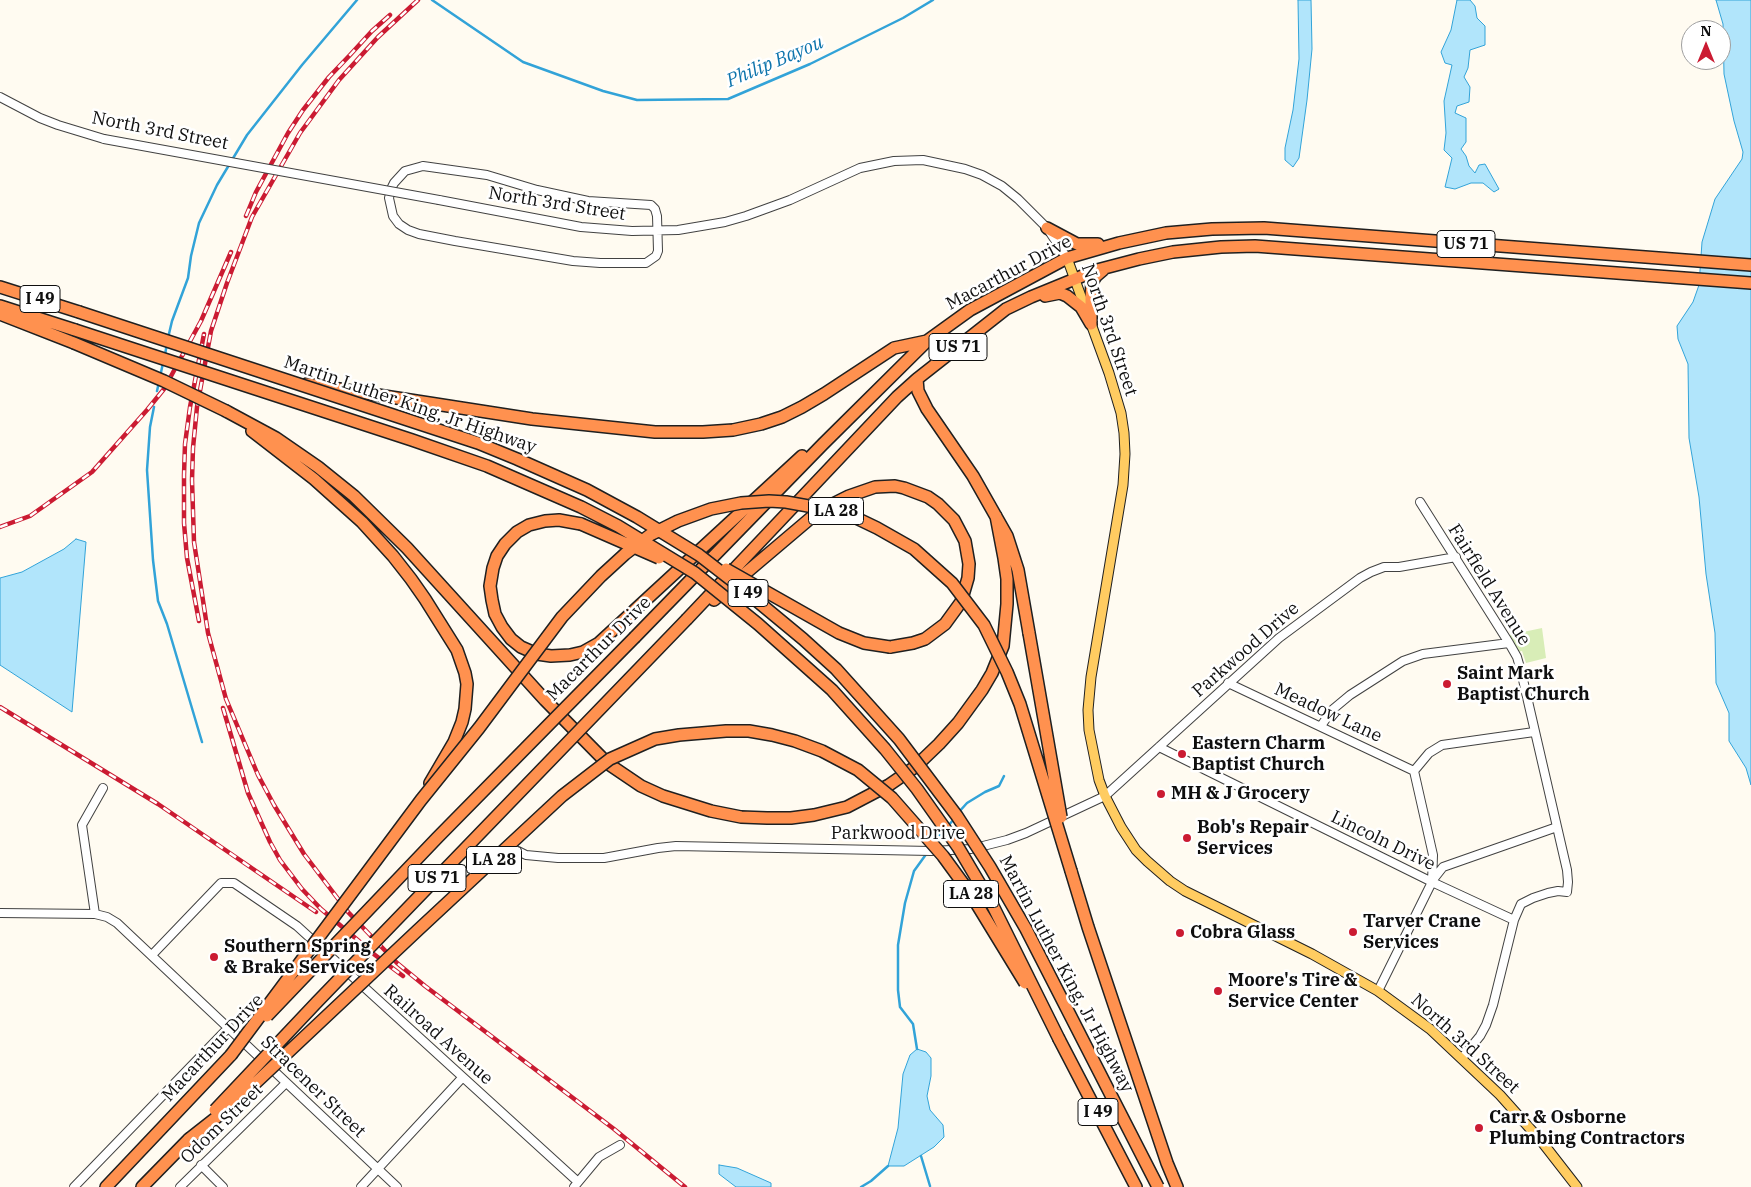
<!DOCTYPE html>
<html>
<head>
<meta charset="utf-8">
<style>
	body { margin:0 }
	#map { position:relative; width:1751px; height:1187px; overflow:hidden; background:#fffbf1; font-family:"IBM Plex Serif",serif }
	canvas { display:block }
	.north { position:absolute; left:1681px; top:20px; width:50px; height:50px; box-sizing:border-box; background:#fff; border:1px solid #9f9f9f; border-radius:50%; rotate:0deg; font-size:14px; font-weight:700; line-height:20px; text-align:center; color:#0f0f0f }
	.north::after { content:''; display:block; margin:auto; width:18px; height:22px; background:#cb1b32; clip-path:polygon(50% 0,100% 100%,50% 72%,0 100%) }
</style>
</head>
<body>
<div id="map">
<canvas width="1751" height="1187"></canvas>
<div class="north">N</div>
</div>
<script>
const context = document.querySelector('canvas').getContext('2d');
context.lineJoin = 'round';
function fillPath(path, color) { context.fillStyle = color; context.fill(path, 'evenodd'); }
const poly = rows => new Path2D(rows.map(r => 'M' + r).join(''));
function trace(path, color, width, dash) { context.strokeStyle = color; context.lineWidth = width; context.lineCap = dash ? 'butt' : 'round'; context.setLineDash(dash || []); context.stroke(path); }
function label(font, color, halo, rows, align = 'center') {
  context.font = font + ' "IBM Plex Serif",serif'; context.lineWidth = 5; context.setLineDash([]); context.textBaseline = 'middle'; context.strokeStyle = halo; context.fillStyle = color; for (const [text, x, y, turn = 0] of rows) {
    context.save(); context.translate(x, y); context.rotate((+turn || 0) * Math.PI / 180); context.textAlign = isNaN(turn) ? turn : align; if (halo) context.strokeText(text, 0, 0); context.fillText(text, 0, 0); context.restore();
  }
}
const green = poly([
	[1542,628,1546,658,1526,663,1522,651,1517,652,1509,635]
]);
const water = poly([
	[1298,0,1311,0,1312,49,1307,100,1299,158,1293,167,1285,160,1285,148,1293,110,1299,59,1298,0],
	[1457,0,1470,0,1475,6,1477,18,1485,26,1485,45,1470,50,1468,68,1464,77,1470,87,1469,102,1457,106,1455,113,1466,118,1466,142,1461,149,1466,156,1469,166,1475,173,1479,165,1485,164,1499,189,1494,192,1483,183,1471,183,1455,189,1445,187,1452,158,1444,150,1446,133,1444,101,1452,65,1445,63,1441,52,1451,30,1457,0],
	[1716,0,1751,0,1751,785,1746,768,1729,741,1729,713,1716,683,1715,633,1706,574,1699,497,1689,438,1688,364,1678,339,1677,326,1693,302,1699,285,1702,242,1715,199,1742,159,1743,152,1734,121,1724,74,1723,24,1716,0],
	[76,539,86,542,72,712,0,665,0,578,22,572,64,549,76,539],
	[917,1049,926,1052,931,1058,931,1076,927,1096,930,1110,943,1125,944,1137,934,1147,904,1166,888,1166,898,1128,903,1074,910,1055,917,1049],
	[719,1165,737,1168,771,1183,771,1187,736,1187,719,1174,719,1165]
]);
const stream = poly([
	[432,0,523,62,603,91,637,100,728,99,810,64,903,18,933,0],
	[168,338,172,321,188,278,191,256,199,223,217,185,247,135,302,65,357,0],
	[165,355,167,343],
	[160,377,163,363],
	[157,391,159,382],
	[154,407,150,427,147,470,153,560,158,601,167,624,202,742],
	[958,813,967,803,985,792,999,786,1004,776],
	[947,827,955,818],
	[934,842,943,831],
	[917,1049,913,1024,900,1007,898,990,898,945,905,903,914,871,927,853],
	[921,1156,930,1186],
	[861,1187,871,1181,888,1166]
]);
const minor = poly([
	[0,97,40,118,58,125,104,139],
	[423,166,487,175,537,190,588,201,651,205,655,209,657,216,658,251,656,256,646,263,600,263,573,261,455,241,419,234,408,230,399,224,393,216,389,198,391,189,394,183,405,171,423,166],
	[439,200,581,227,632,231,678,230,725,222,746,216,790,200,860,168,894,161,923,160,965,169,982,175,1002,186,1018,199,1047,228,1067,258],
	[1420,502,1509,643,1517,657,1521,671,1567,870,1568,882,1567,892,1558,891,1548,893,1533,898,1521,904,1514,920,1493,1005,1486,1025,1480,1036,1462,1058],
	[1228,683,1414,771],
	[1321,726,1332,710,1350,695,1403,661,1423,654,1509,643],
	[1159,747,1432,882,1514,920],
	[1414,771,1429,753,1442,745,1534,732],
	[518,851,526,855,558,858,604,858,658,848,676,846,931,851,971,849,1007,840,1026,833,1105,796,1279,638,1360,578,1371,572,1384,567,1399,567,1456,557],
	[1432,881,1443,867,1557,827],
	[0,913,95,914,107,917,117,923,397,1187],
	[95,914,82,825,103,788],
	[152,955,221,883,234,883,297,926,578,1182],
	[1378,991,1432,882,1433,855,1414,771],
	[201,1165,223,1187],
	[74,1187,229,1027],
	[180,1187,286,1083],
	[361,1187,462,1078],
	[574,1187,599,1157,620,1145]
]);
const major = poly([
	[1067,258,1109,373,1121,413,1124,433,1125,454,1123,485,1091,677,1088,710,1089,730,1099,780,1105,796,1121,827,1136,850,1147,861,1170,881,1185,891,1312,954,1378,991,1430,1029,1500,1095,1542,1142,1577,1187]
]);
const highway = poly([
	[1047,228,1077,244,1098,244],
	[0,287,79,312],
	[1045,296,1060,293,1067,296,1081,307,1091,324],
	[0,306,75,330],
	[0,314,74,343],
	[1091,322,1091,297,1092,282,1096,276,1103,270],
	[917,379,918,391,927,409,973,476,1007,536,1018,570,1029,633],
	[307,384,532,419,655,432,703,432,733,430,761,424,782,417,802,407,824,394,894,348,927,341],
	[226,411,276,438,318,467,354,496,407,548,545,700,607,763,641,786,663,796,711,811,741,817,767,818,791,818,814,815,847,807,889,785,915,767,939,744,958,723,982,690,992,673,1003,646,1007,604,1007,579,1004,558,996,516],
	[252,431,314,479,362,522,393,556,411,579,425,599,457,650,465,673,467,684,465,709,462,722,454,742,430,783],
	[581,524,559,520,545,521,529,525,517,532,505,544,497,556,493,568,490,586,492,600,495,614,502,627,511,639,521,647,537,654,551,656,570,655,583,652,599,643,802,456],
	[714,600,819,511,849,496,875,487,895,486,904,488,928,497,938,504,954,520,965,541,969,564,968,578,961,602,945,624,925,639,913,643,890,647],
	[687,619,897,397,917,379,1006,309,1031,297,1097,270,1139,259,1173,252,1221,247,1255,246,1751,283],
	[635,637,823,444,927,341,970,310,1067,258,1119,243,1166,233,1212,229,1264,228,1751,265],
	[1071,871,1088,927,1167,1163,1177,1187],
	[1059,1039,1136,1187],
	[106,1187,231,1055],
	[142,1187,189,1139]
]);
const rail = poly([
	[418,0,378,37,339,80,300,133,252,217,227,283,211,331,197,407,193,448,192,480,194,542,208,633,226,699,258,775,274,805,304,854,348,912,397,963,425,986,614,1129,685,1187],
	[246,216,256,192,288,133,303,110,329,77,350,55,372,31,390,15],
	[0,527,30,516,92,472,147,410,164,389,201,321,231,252],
	[199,621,187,558,184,523,184,475,185,444,190,407,204,334],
	[0,707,158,804,316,912],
	[223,708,248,793,270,842,280,860,302,889,321,909,373,953],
	[367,949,403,976]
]);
const minorBridge = poly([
	[104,139,439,200]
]);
const highwayBridge = poly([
	[79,312,478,443,517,459,587,490,637,517,699,555,739,586,803,639,836,669,899,739,957,816,990,867,1026,929,1158,1187],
	[75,330,412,440,487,466,581,507,618,526,695,573,758,624,832,690,885,749,917,789,958,847,993,906,1059,1039],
	[74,343,164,381,226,411],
	[581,524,659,558],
	[726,569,839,633,864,643,890,647],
	[1029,633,1061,817],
	[267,1016,437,838,635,637],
	[231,1055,421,800,479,728,562,617,601,576,625,554,650,535,678,521,711,509,741,503,769,501,786,502,836,511,852,516,877,528,914,549,952,583,984,625,1007,672,1020,704,1071,871],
	[215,1110,317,1002,687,619],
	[189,1139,231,1106,264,1075,418,930,562,796,610,759,655,739,679,735,726,731,749,731,772,735,795,741,822,751,858,770,892,798,943,856,970,893,1025,983]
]);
const markers = [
	[1447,684,5,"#cb1b32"],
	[1182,754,5,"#cb1b32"],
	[1161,794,5,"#cb1b32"],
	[1187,838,5,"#cb1b32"],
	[1353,932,5,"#cb1b32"],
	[1180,933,5,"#cb1b32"],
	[214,957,5,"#cb1b32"],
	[1218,991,5,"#cb1b32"],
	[1479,1128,5,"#cb1b32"]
];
const shields = [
	[1466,244,58],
	[40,299,40],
	[958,347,58],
	[836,511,55],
	[748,593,40],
	[494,860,55],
	[437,878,58],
	[971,894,55],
	[1098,1112,40]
];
const shieldNames = [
	["US 71",1466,244],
	["I 49",40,299],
	["US 71",958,347],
	["LA 28",836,511],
	["I 49",748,593],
	["LA 28",494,860],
	["US 71",437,878],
	["LA 28",971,894],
	["I 49",1098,1112]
];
const streetNames = [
	["North 3rd Street",160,131,11],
	["North 3rd Street",557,204,9],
	["Macarthur Drive",1009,273,-28],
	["North 3rd Street",1109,330,71],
	["Martin Luther King, Jr Highway",410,405,19],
	["Fairfield Avenue",1489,585,58],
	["Macarthur Drive",599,649,-45],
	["Parkwood Drive",1246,650,-41],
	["Meadow Lane",1328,713,25],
	["Parkwood Drive",898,834],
	["Lincoln Drive",1383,841,26],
	["Martin Luther King, Jr Highway",1066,974,62],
	["Railroad Avenue",438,1035,42],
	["North 3rd Street",1465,1044,42],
	["Macarthur Drive",213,1048,-47],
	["Stracener Street",313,1087,44],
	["Odom Street",222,1124,-44]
];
const poiNames = [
	["Saint Mark",1457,674],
	["Baptist Church",1457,695],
	["Eastern Charm",1192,744],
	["Baptist Church",1192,765],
	["MH & J Grocery",1171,794],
	["Bob's Repair",1197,828],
	["Services",1197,849],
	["Tarver Crane",1363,922],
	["Services",1363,943],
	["Cobra Glass",1190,933],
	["Southern Spring",224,947],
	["& Brake Services",224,968],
	["Moore's Tire &",1228,981],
	["Service Center",1228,1002],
	["Carr & Osborne",1489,1118],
	["Plumbing Contractors",1489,1139]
];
const waterNames = [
	["Philip Bayou",775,62,-23]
];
fillPath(green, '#d8edb7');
fillPath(water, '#b1e5fb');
trace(water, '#32a3d8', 1);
trace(stream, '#32a3d8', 2.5);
trace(minor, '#424242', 10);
trace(major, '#202020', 11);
trace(highway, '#202020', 14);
trace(minor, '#fff', 8);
trace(major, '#ffcc61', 9);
trace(highway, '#ff914f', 11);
trace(rail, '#cb1b32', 4.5);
trace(rail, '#fff', 2.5, [8]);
trace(minorBridge, '#424242', 10, []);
trace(highwayBridge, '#202020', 14, []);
trace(minorBridge, '#fff', 8);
trace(highwayBridge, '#ff914f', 11);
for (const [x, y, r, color] of markers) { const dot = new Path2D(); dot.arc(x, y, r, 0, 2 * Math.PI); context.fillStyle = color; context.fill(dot); trace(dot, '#fff', 2); }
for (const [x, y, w] of shields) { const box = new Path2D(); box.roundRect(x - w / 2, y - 13.5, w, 27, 4); context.fillStyle = '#fff'; context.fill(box); trace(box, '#0f0f0f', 1); }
label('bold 16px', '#0f0f0f', null, shieldNames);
label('18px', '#0f0f0f', '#fff', streetNames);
label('bold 18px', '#0f0f0f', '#fff', poiNames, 'left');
label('italic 19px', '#0d74ac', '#fff', waterNames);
</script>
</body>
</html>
